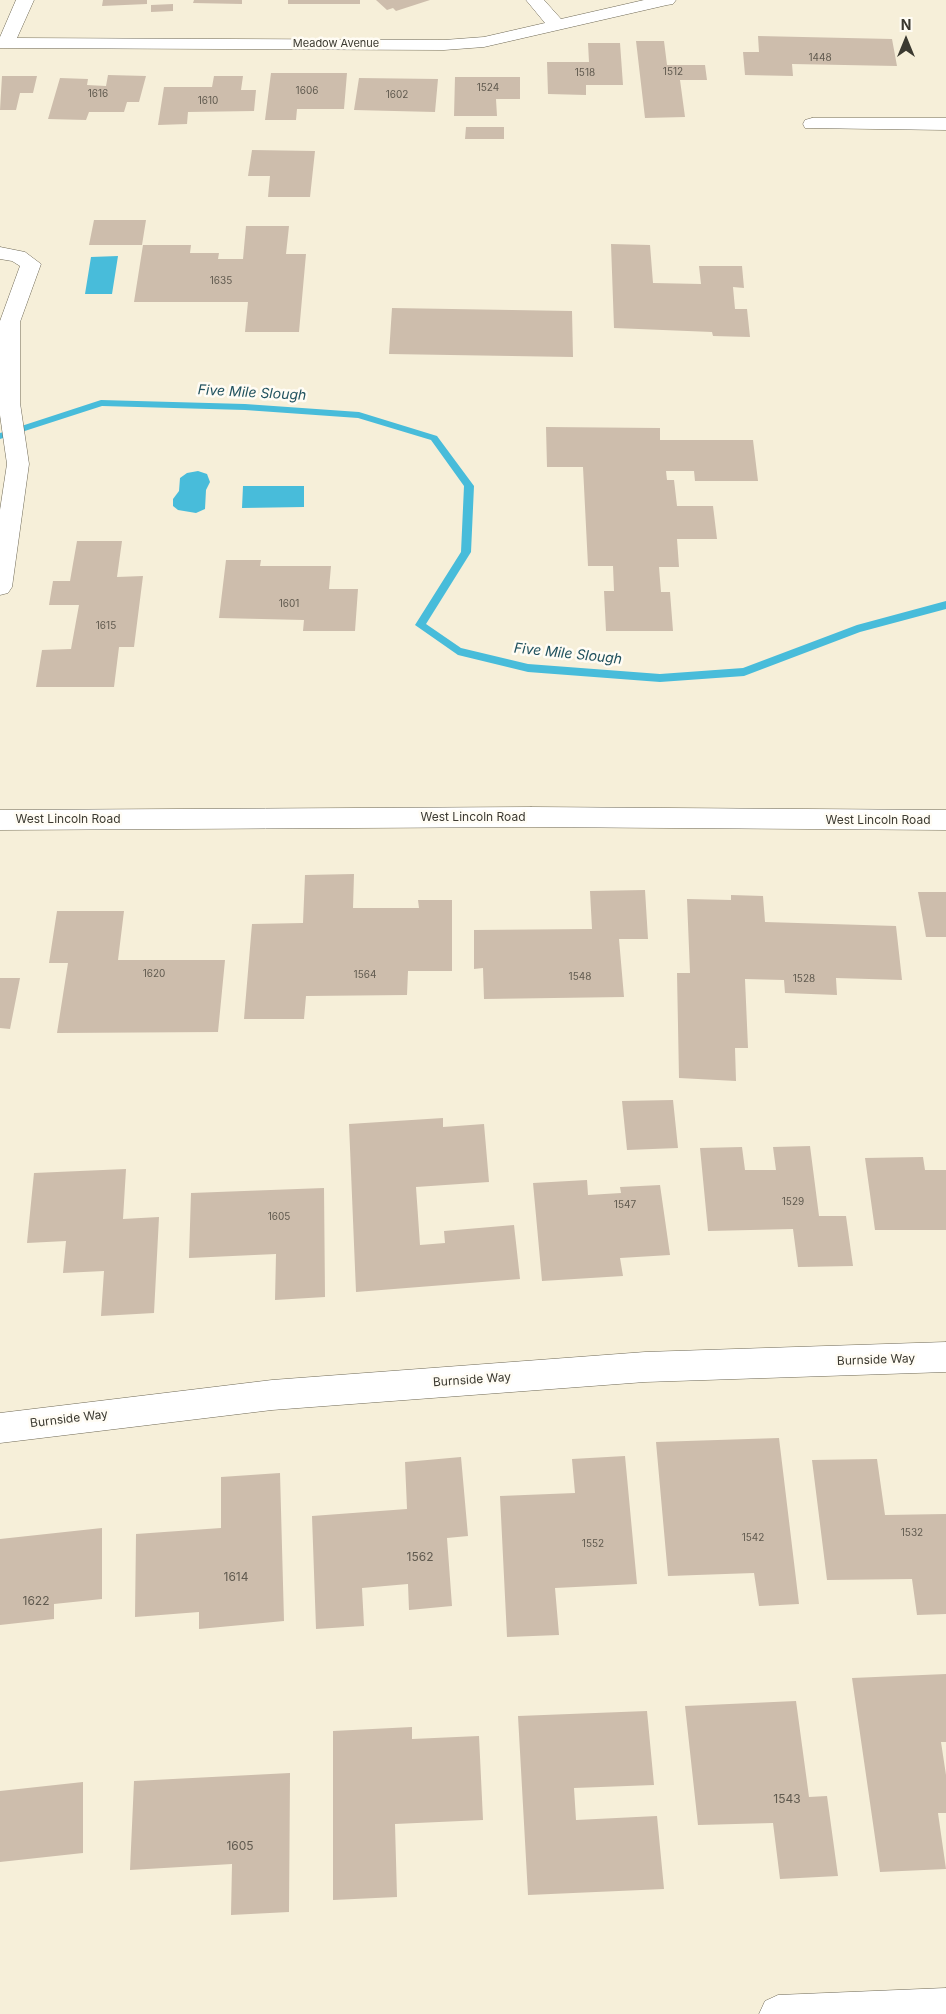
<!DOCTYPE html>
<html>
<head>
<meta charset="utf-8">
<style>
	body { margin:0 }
	#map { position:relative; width:946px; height:2014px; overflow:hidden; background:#f6efd9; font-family:Inter,sans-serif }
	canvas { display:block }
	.north { position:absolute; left:881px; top:15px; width:50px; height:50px; -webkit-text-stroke:4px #fffcf4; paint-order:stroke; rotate:0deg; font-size:14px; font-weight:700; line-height:20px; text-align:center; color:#3b3930 }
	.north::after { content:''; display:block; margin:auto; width:18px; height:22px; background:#3b3930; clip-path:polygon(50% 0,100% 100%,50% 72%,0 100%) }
</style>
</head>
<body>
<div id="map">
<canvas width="946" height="2014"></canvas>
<div class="north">N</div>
</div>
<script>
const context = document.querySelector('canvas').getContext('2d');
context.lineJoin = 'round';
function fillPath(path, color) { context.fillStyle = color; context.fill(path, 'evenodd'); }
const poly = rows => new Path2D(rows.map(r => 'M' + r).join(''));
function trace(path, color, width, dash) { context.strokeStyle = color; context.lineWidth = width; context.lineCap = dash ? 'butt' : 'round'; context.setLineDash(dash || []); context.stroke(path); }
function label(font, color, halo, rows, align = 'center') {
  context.font = font + ' Inter,sans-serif'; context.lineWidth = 5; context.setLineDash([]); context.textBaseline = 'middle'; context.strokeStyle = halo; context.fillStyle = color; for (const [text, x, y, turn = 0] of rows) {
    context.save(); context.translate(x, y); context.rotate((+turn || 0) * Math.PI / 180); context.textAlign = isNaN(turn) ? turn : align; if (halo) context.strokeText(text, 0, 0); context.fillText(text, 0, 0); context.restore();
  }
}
const water = poly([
	[118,256,112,294,85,294,91,257],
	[198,471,207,474,210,482,206,490,205,509,196,513,178,510,173,506,173,499,179,491,180,478,187,473],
	[243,486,304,486,304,507,242,508]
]);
const stream = poly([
	[101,400,245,404,359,412,437,436,474,486,471,552,426,624,461,648,528,664,660,674,743,668,857,625,946,601,946,609,860,632,744,676,660,682,528,672,458,655,415,625,461,552,464,486,431,440,358,418,245,410,102,406,0,439,0,433,101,400]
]);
const building = poly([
	[103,0,147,0,147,4,102,6],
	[194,0,242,0,242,4,193,3],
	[288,0,360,0,360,4,288,4],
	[376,0,430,0,396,11,393,8,387,10],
	[173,4,173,11,151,12,151,5],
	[758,36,892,39,897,66,792,64,793,76,745,75,743,52,759,52],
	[636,41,664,41,667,65,705,65,707,80,680,80,685,117,645,118],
	[588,43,620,43,623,85,586,85,586,95,548,94,547,62,589,62],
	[271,73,347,73,344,109,297,109,296,120,265,120],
	[108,75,146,76,139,102,127,102,124,112,89,112,86,120,48,119,60,78,88,79,87,85,106,86],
	[2,76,37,76,33,93,20,93,16,110,0,110],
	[214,76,243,76,241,90,256,90,254,111,188,112,187,124,158,125,164,87,212,87],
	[455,77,520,77,520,99,496,99,497,116,454,116],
	[359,78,438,79,435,112,354,110],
	[466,127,504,127,504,139,465,139],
	[252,150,315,151,310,197,268,197,270,176,248,176],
	[94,220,146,220,142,245,89,245],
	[246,226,289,226,286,254,306,254,299,332,245,332,248,302,134,302,143,245,191,245,190,253,219,253,218,259,243,259],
	[611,244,650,245,653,283,701,284,699,266,742,266,744,288,733,287,735,309,747,309,750,337,713,336,712,332,614,328],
	[392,308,572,311,573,357,389,354],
	[546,427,660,428,660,440,753,440,758,481,695,481,694,471,666,471,667,480,674,480,677,506,713,506,717,539,677,539,679,567,659,567,661,592,670,592,673,631,606,631,604,591,614,591,613,566,588,566,583,467,547,467],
	[77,541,122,541,117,577,143,576,134,647,119,647,114,687,36,687,42,650,71,649,79,605,49,605,53,581,70,581],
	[226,560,261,560,260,566,331,566,329,589,358,589,355,631,303,631,304,620,219,618],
	[354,874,353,908,419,908,418,900,452,900,452,971,408,971,407,995,306,996,304,1019,244,1019,252,924,303,923,305,875],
	[645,890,648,939,619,939,624,997,484,999,483,968,474,969,474,930,592,929,590,891],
	[918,892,946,892,946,937,926,937],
	[731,895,763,896,765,922,896,926,902,980,836,978,837,995,785,993,784,980,745,979,748,1048,735,1048,736,1081,679,1078,677,973,690,973,687,899,731,900],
	[57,911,124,911,118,960,225,960,218,1032,57,1033,68,963,49,963],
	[0,978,20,978,10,1029,0,1028],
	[673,1100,678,1148,627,1150,622,1101],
	[443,1118,443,1127,484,1124,489,1182,416,1187,420,1245,445,1243,444,1231,514,1225,520,1279,356,1292,349,1124],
	[810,1146,819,1216,846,1216,853,1266,798,1267,793,1229,708,1231,700,1148,742,1147,745,1170,776,1170,773,1147],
	[923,1157,925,1170,946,1170,946,1230,875,1230,865,1158],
	[126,1169,123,1219,159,1217,154,1313,101,1316,104,1271,63,1273,66,1241,27,1243,34,1173],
	[587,1180,588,1195,621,1193,620,1187,660,1185,670,1255,620,1258,623,1276,542,1281,533,1183],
	[324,1188,325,1297,275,1300,276,1254,189,1258,191,1193],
	[779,1438,799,1604,759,1606,754,1573,668,1576,656,1442],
	[625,1456,637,1584,555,1588,559,1635,507,1637,500,1496,575,1493,572,1459],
	[461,1457,468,1536,447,1538,452,1606,409,1610,408,1584,362,1588,364,1626,316,1629,312,1516,407,1509,405,1462],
	[877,1459,885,1515,946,1514,946,1614,917,1615,912,1579,827,1580,812,1460],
	[280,1473,284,1621,199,1629,199,1612,135,1617,136,1534,221,1528,221,1477],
	[102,1528,102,1599,54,1604,54,1619,0,1625,0,1539],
	[946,1674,946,1742,941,1742,946,1775,946,1813,938,1813,946,1869,880,1872,852,1678],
	[796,1701,809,1797,827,1796,838,1876,780,1879,773,1823,698,1825,685,1706],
	[647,1711,654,1785,574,1788,576,1820,657,1816,664,1889,528,1895,518,1716],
	[412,1727,412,1739,479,1736,483,1820,395,1824,397,1897,333,1900,333,1731],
	[290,1773,289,1912,231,1915,232,1864,130,1870,134,1781],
	[83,1782,83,1853,0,1862,0,1791]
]);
const minor = poly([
	[16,0,34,0,17,38,444,40,484,37,545,23,526,0,544,0,561,19,644,0,676,0,673,4,667,5,484,47,444,50,0,48,0,37,16,0],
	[812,118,946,118,946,130,805,128,803,124,805,120,812,118],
	[0,247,25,252,41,264,20,322,20,403,29,464,12,587,8,593,0,595,0,510,7,464,0,415,0,321,20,266,12,261,0,259,0,247],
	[531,807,946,810,946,830,531,827,0,830,0,810,531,807],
	[946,1342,946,1372,645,1382,272,1410,0,1443,0,1413,272,1380,645,1352,946,1342],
	[946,1988,946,2014,759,2014,765,2001,778,1995,946,1988]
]);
const numberNames = [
	["1448",820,58],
	["1512",673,72],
	["1518",585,73],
	["1524",488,88],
	["1606",307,91],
	["1616",98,94],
	["1602",397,95],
	["1610",208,101],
	["1635",221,281],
	["1601",289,604],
	["1615",106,626],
	["1620",154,974],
	["1564",365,975],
	["1548",580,977],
	["1528",804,979],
	["1529",793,1202],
	["1547",625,1205],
	["1605",279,1217],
	["1532",912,1533],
	["1542",753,1538],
	["1552",593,1544]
];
const farStreetnames = [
	["Meadow Avenue",336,44]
];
const streetNames = [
	["West Lincoln Road",473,817],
	["West Lincoln Road",68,819],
	["West Lincoln Road",878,820],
	["Burnside Way",876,1360,-2],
	["Burnside Way",472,1380,-4],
	["Burnside Way",69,1419,-7]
];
const nearNumbernames = [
	["1562",420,1557],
	["1614",236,1577],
	["1622",36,1601],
	["1543",787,1799],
	["1605",240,1846]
];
const waterNames = [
	["Five Mile Slough",252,393,3],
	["Five Mile Slough",568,654,6]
];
fillPath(water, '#48bcda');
fillPath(stream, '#48bcda');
fillPath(building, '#cdbdac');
trace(minor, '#6f6956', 1);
fillPath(minor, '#fff');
label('10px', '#605a4f', null, numberNames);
label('11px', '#3b3930', '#fffcf4', farStreetnames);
label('12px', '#3b3930', '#fffcf4', streetNames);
label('12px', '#605a4f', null, nearNumbernames);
label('italic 14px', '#21525f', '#fffcf4', waterNames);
</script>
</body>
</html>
